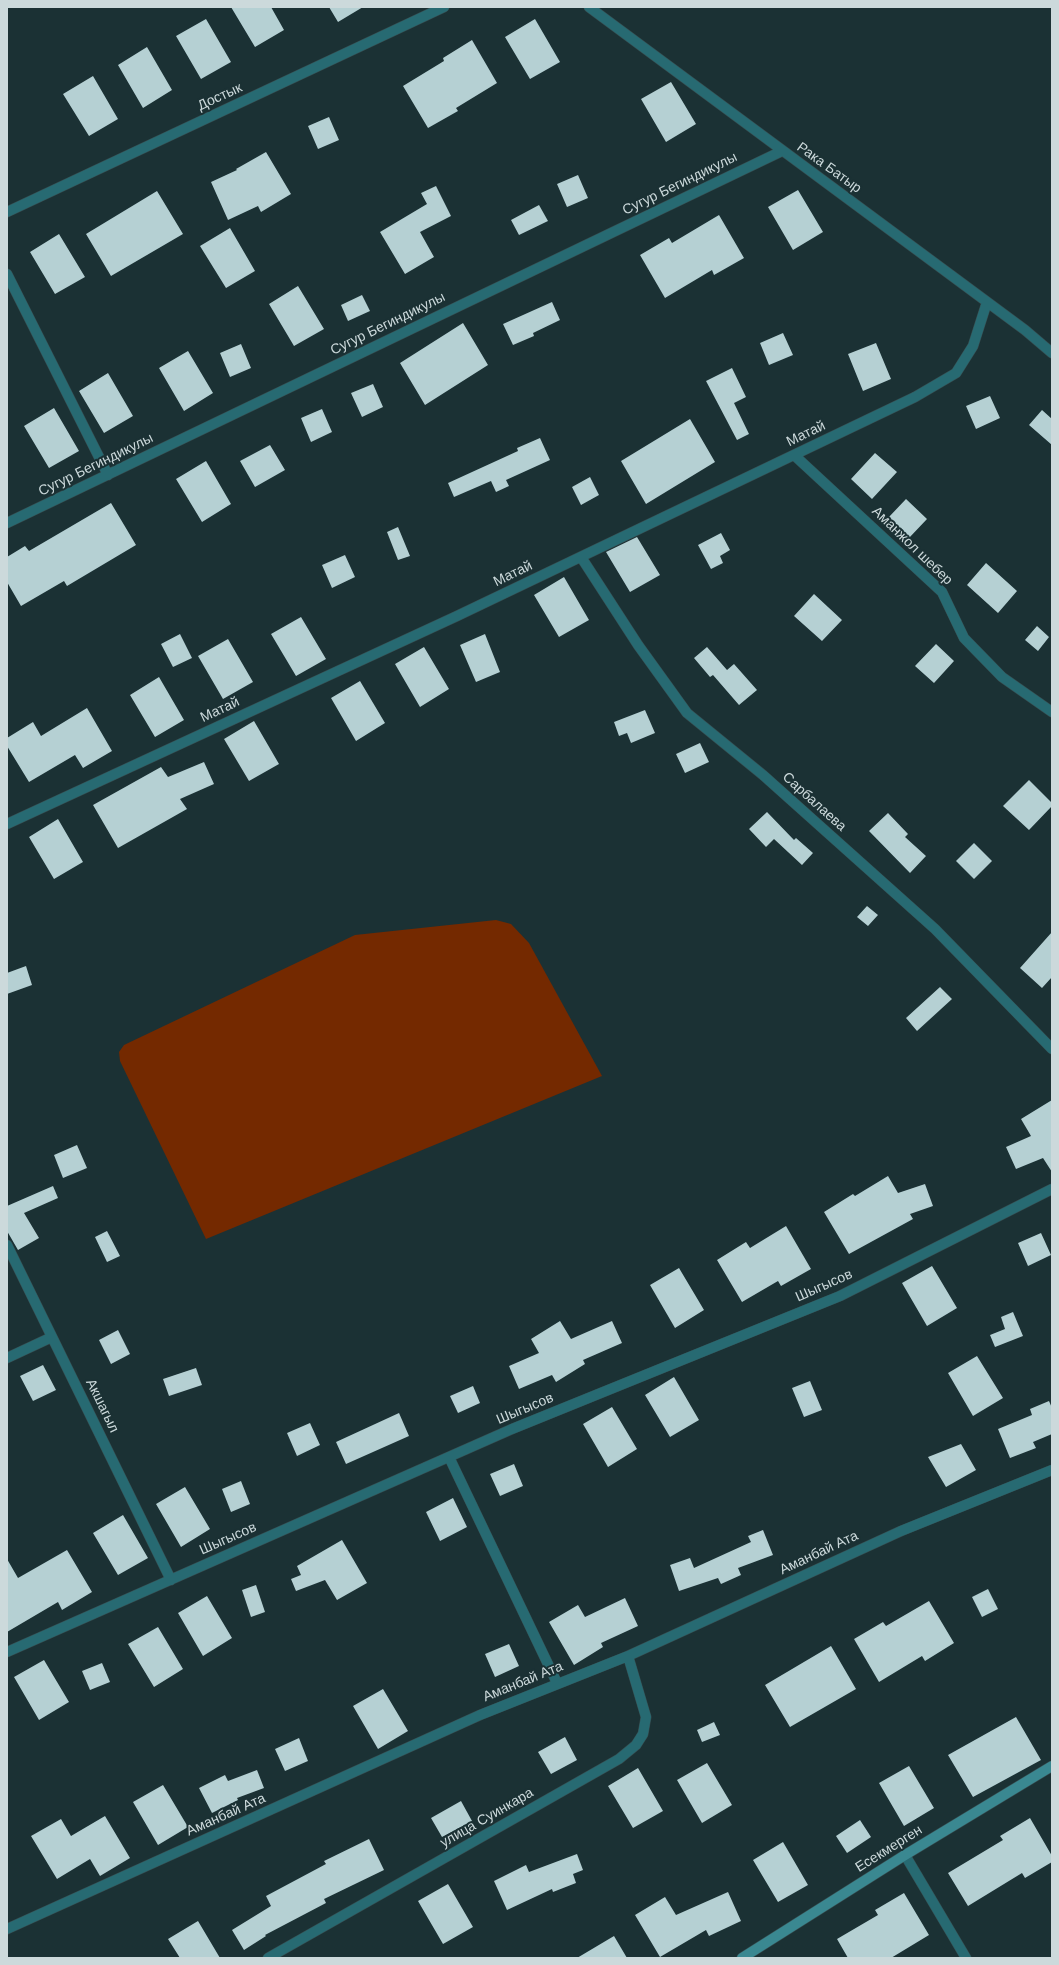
<!DOCTYPE html>
<html>
<head>
<meta charset="utf-8">
<style>
	body { margin:0 }
	#map { position:relative; width:1059px; height:1965px; overflow:hidden; background:#1b3134; font-family:Arial,sans-serif }
	canvas { display:block }
	.frame { position:absolute; inset:0; border:8px solid #ccd9db; pointer-events:none }
</style>
</head>
<body>
<div id="map">
<canvas width="1059" height="1965"></canvas>
<div class="frame"></div>
</div>
<script>
const context = document.querySelector('canvas').getContext('2d');
context.lineJoin = 'round';
function fillPath(path, color) { context.fillStyle = color; context.fill(path, 'evenodd'); }
const poly = rows => new Path2D(rows.map(r => 'M' + r).join(''));
function trace(path, color, width, dash) { context.strokeStyle = color; context.lineWidth = width; context.lineCap = dash ? 'butt' : 'round'; context.setLineDash(dash || []); context.stroke(path); }
function label(font, color, halo, rows, align = 'center') {
  context.font = font + ' Arial,sans-serif'; context.lineWidth = 4; context.setLineDash([]); context.textBaseline = 'middle'; context.strokeStyle = halo; context.fillStyle = color; for (const [text, x, y, turn = 0] of rows) {
    context.save(); context.translate(x, y); context.rotate((+turn || 0) * Math.PI / 180); context.textAlign = isNaN(turn) ? turn : align; if (halo) context.strokeText(text, 0, 0); context.fillText(text, 0, 0); context.restore();
  }
}
const green = poly([
	[496,920,511,924,529,943,602,1076,206,1239,120,1061,119,1052,124,1045,355,935]
]);
const building = poly([
	[231,7,271,7,284,30,255,47],
	[329,7,363,7,338,22],
	[206,19,231,62,201,79,176,36],
	[535,19,560,62,530,79,505,37],
	[472,40,497,83,456,108,458,111,428,128,403,86,444,61,443,58],
	[147,47,172,90,143,108,118,65],
	[93,76,118,119,89,136,63,94],
	[671,82,696,124,666,142,641,99],
	[329,117,339,140,318,149,308,126],
	[266,152,291,194,261,212,258,206,228,220,211,182,237,170,236,169],
	[578,175,588,198,567,207,557,184],
	[436,186,451,216,420,232,434,257,405,274,380,232,427,204,421,193],
	[798,190,823,232,793,250,768,207],
	[157,191,183,234,111,276,86,234],
	[539,205,548,221,519,235,511,220],
	[719,215,744,258,714,275,712,270,665,298,640,255,669,238,672,243],
	[230,228,255,271,226,288,200,246],
	[59,234,85,277,55,294,30,252],
	[298,286,324,329,294,346,269,304],
	[362,295,370,311,348,321,341,305],
	[552,302,560,320,533,333,534,336,513,345,503,324],
	[463,323,488,365,425,405,400,363],
	[783,333,793,355,769,365,760,343],
	[876,343,891,379,863,391,848,354],
	[241,344,251,368,230,377,220,353],
	[188,351,213,393,184,411,159,368],
	[732,368,746,397,734,403,749,434,737,440,706,381],
	[108,373,133,416,104,433,79,391],
	[373,384,383,407,362,417,351,393],
	[990,396,1000,418,976,429,966,406],
	[54,408,79,451,49,468,24,426],
	[322,409,332,432,311,442,301,418],
	[1042,410,1052,419,1052,445,1029,425],
	[690,419,715,462,646,504,621,461],
	[540,438,550,460,506,480,509,486,496,492,491,481,454,497,448,483,518,451,517,448],
	[270,445,285,470,255,487,240,461],
	[875,453,897,472,872,499,851,479],
	[206,461,231,504,202,522,176,479],
	[590,477,599,495,581,505,572,487],
	[906,499,927,519,909,538,888,518],
	[111,503,136,545,67,586,64,581,21,606,7,582,7,557,25,546,29,551],
	[398,527,410,556,398,560,387,532],
	[721,533,730,550,720,556,723,563,711,569,698,545],
	[637,537,660,575,630,592,606,552],
	[345,555,355,577,332,588,322,565],
	[986,563,1017,591,998,613,967,585],
	[564,577,589,620,559,637,534,595],
	[814,594,842,620,822,641,794,616],
	[301,617,326,659,296,676,271,634],
	[1037,626,1049,637,1038,651,1025,640],
	[180,634,192,658,173,667,161,644],
	[485,634,500,672,476,682,460,645],
	[228,639,253,682,223,699,198,656],
	[936,644,954,661,934,683,915,666],
	[424,647,449,689,420,707,395,664],
	[707,647,727,670,734,664,757,690,739,705,713,675,710,677,694,658],
	[159,677,184,720,155,737,130,695],
	[360,681,385,723,356,741,331,698],
	[87,708,112,751,83,768,75,755,29,782,7,746,7,738,33,722,41,736],
	[645,710,655,733,631,743,627,733,619,736,614,722],
	[254,721,279,764,249,781,224,739],
	[700,743,709,762,685,773,676,754],
	[204,762,214,784,180,799,187,809,118,848,93,805,161,767,168,777],
	[1029,780,1052,803,1052,806,1029,830,1003,806],
	[767,812,794,840,796,838,813,853,802,865,774,839,766,847,749,829],
	[888,813,908,834,905,837,926,856,910,873,869,831],
	[58,819,83,862,54,879,29,837],
	[974,843,992,861,974,879,956,861],
	[867,906,878,915,868,926,857,917],
	[1052,932,1052,977,1042,988,1020,968],
	[26,966,32,985,7,994,7,973],
	[940,987,952,999,917,1031,906,1018],
	[1052,1100,1052,1172,1043,1158,1016,1169,1006,1147,1031,1136,1021,1119],
	[77,1145,87,1168,63,1178,54,1155],
	[888,1176,898,1193,925,1184,933,1206,910,1214,913,1219,849,1254,824,1212,853,1194,855,1196],
	[53,1186,58,1198,24,1213,39,1238,18,1250,7,1231,7,1206],
	[786,1226,811,1269,781,1286,778,1281,742,1302,717,1260,746,1242,750,1248],
	[107,1231,120,1256,107,1262,95,1237],
	[1041,1233,1051,1255,1028,1266,1018,1243],
	[932,1266,957,1308,927,1326,902,1283],
	[679,1268,704,1310,675,1328,650,1285],
	[1013,1312,1023,1336,995,1347,990,1335,1005,1329,1001,1317],
	[560,1321,571,1339,612,1321,622,1343,583,1360,585,1364,556,1382,552,1375,519,1389,509,1366,539,1353,531,1339],
	[118,1330,130,1354,111,1364,99,1340],
	[977,1356,1003,1398,973,1416,948,1373],
	[43,1365,56,1390,33,1401,20,1376],
	[196,1368,202,1385,169,1396,163,1379],
	[674,1377,699,1420,670,1437,645,1395],
	[810,1381,822,1410,804,1417,792,1388],
	[473,1386,480,1403,458,1413,450,1396],
	[1049,1401,1052,1408,1052,1434,1033,1442,1036,1448,1010,1458,998,1429,1032,1415,1030,1409],
	[612,1407,637,1449,608,1467,583,1424],
	[399,1413,409,1436,346,1464,336,1442],
	[310,1423,320,1445,297,1456,287,1433],
	[961,1444,976,1470,946,1487,928,1457],
	[514,1464,523,1486,500,1496,490,1474],
	[241,1481,250,1504,231,1512,222,1489],
	[185,1487,210,1529,181,1547,156,1504],
	[453,1498,467,1527,440,1541,426,1512],
	[123,1515,148,1558,118,1575,93,1533],
	[763,1530,773,1555,738,1568,741,1575,721,1584,718,1578,679,1591,670,1565,690,1558,694,1568,751,1542,748,1536],
	[342,1540,367,1583,337,1600,325,1580,296,1591,291,1579,301,1575,297,1566],
	[67,1550,92,1592,62,1610,58,1602,7,1632,7,1559,18,1578],
	[256,1585,265,1612,251,1617,242,1590],
	[988,1589,998,1609,982,1617,972,1597],
	[207,1596,232,1638,203,1656,178,1613],
	[625,1598,638,1626,601,1643,603,1647,574,1665,549,1622,578,1605,585,1617],
	[929,1601,954,1643,925,1661,922,1656,879,1682,854,1639,883,1622,886,1626],
	[158,1627,183,1669,154,1687,128,1644],
	[509,1644,519,1666,495,1677,485,1654],
	[831,1646,856,1689,790,1727,765,1685],
	[44,1660,69,1702,39,1720,14,1677],
	[102,1663,110,1682,90,1690,82,1671],
	[383,1689,408,1731,378,1749,353,1706],
	[1016,1717,1041,1760,973,1797,948,1755],
	[714,1722,720,1735,702,1742,697,1730],
	[565,1737,577,1760,551,1774,538,1752],
	[299,1738,308,1761,285,1771,275,1749],
	[707,1763,732,1805,702,1823,677,1780],
	[909,1766,934,1808,904,1826,879,1783],
	[638,1768,663,1811,633,1828,608,1786],
	[257,1770,264,1788,237,1798,238,1800,212,1813,199,1788,225,1775,228,1781],
	[163,1785,188,1827,158,1845,133,1802],
	[461,1801,472,1821,442,1837,431,1818],
	[105,1816,130,1858,100,1876,90,1859,57,1879,31,1836,61,1819,71,1836],
	[1030,1818,1052,1856,1052,1862,1025,1878,1022,1873,968,1906,948,1873,1003,1840,1000,1836],
	[860,1820,871,1837,847,1853,836,1836],
	[369,1839,384,1870,324,1899,326,1903,265,1935,266,1936,244,1950,232,1930,271,1906,266,1896,326,1864,324,1861],
	[783,1842,808,1885,778,1902,753,1860],
	[577,1854,583,1870,573,1874,576,1883,553,1892,552,1889,507,1910,494,1881,526,1865,529,1872],
	[448,1884,473,1927,443,1944,418,1901],
	[728,1892,741,1921,709,1936,706,1930,660,1957,635,1915,665,1897,676,1915],
	[904,1893,929,1935,891,1958,848,1958,837,1939,878,1915,875,1910],
	[198,1921,220,1958,180,1958,168,1939],
	[614,1936,627,1958,577,1958]
]);
const street = poly([
	[589,7,1025,330,1052,353],
	[7,212,444,7],
	[7,274,108,475],
	[794,455,942,592,964,638,1002,677,1052,712],
	[7,523,782,151],
	[581,557,638,645,687,713,763,775,935,929,1052,1049],
	[7,824,457,616,915,397,956,373,973,346,987,302],
	[7,1245,171,1580],
	[7,1358,52,1337],
	[449,1457,557,1683],
	[7,1652,512,1429,840,1296,1052,1189],
	[905,1855,966,1958],
	[7,1929,480,1715,628,1656,901,1531,1052,1470],
	[268,1958,619,1759,636,1745,643,1734,646,1717,628,1656]
]);
const secondary = poly([
	[742,1958,905,1855,1052,1766]
]);
const streetNames = [
	["Достык",220,97,-25],
	["Рака Батыр",829,168,36],
	["Сугур Бегиндикулы",680,184,-26],
	["Сугур Бегиндикулы",388,324,-26],
	["Матай",806,434,-26],
	["Сугур Бегиндикулы",96,465,-26],
	["Аманжол шебер",912,546,44],
	["Матай",513,574,-26],
	["Матай",220,710,-25],
	["Сарбалаева",814,802,42],
	["Шыгысов",824,1286,-24],
	["Акшагыл",102,1406,64],
	["Шыгысов",525,1409,-23],
	["Шыгысов",228,1539,-24],
	["Аманбай Ата",819,1553,-25],
	["Аманбай Ата",523,1682,-22],
	["Аманбай Ата",226,1815,-24],
	["улица Суинкара",487,1818,-30],
	["Eсекмерген",889,1849,-32]
];
fillPath(green, '#742900');
fillPath(building, '#b5d0d3');
trace(street, '#374c4f', 11);
trace(secondary, '#374c4f', 11);
trace(street, '#276a72', 10);
trace(secondary, '#3a8891', 10);
label('14px', '#ccd9db', '#1b3134', streetNames);
</script>
</body>
</html>
